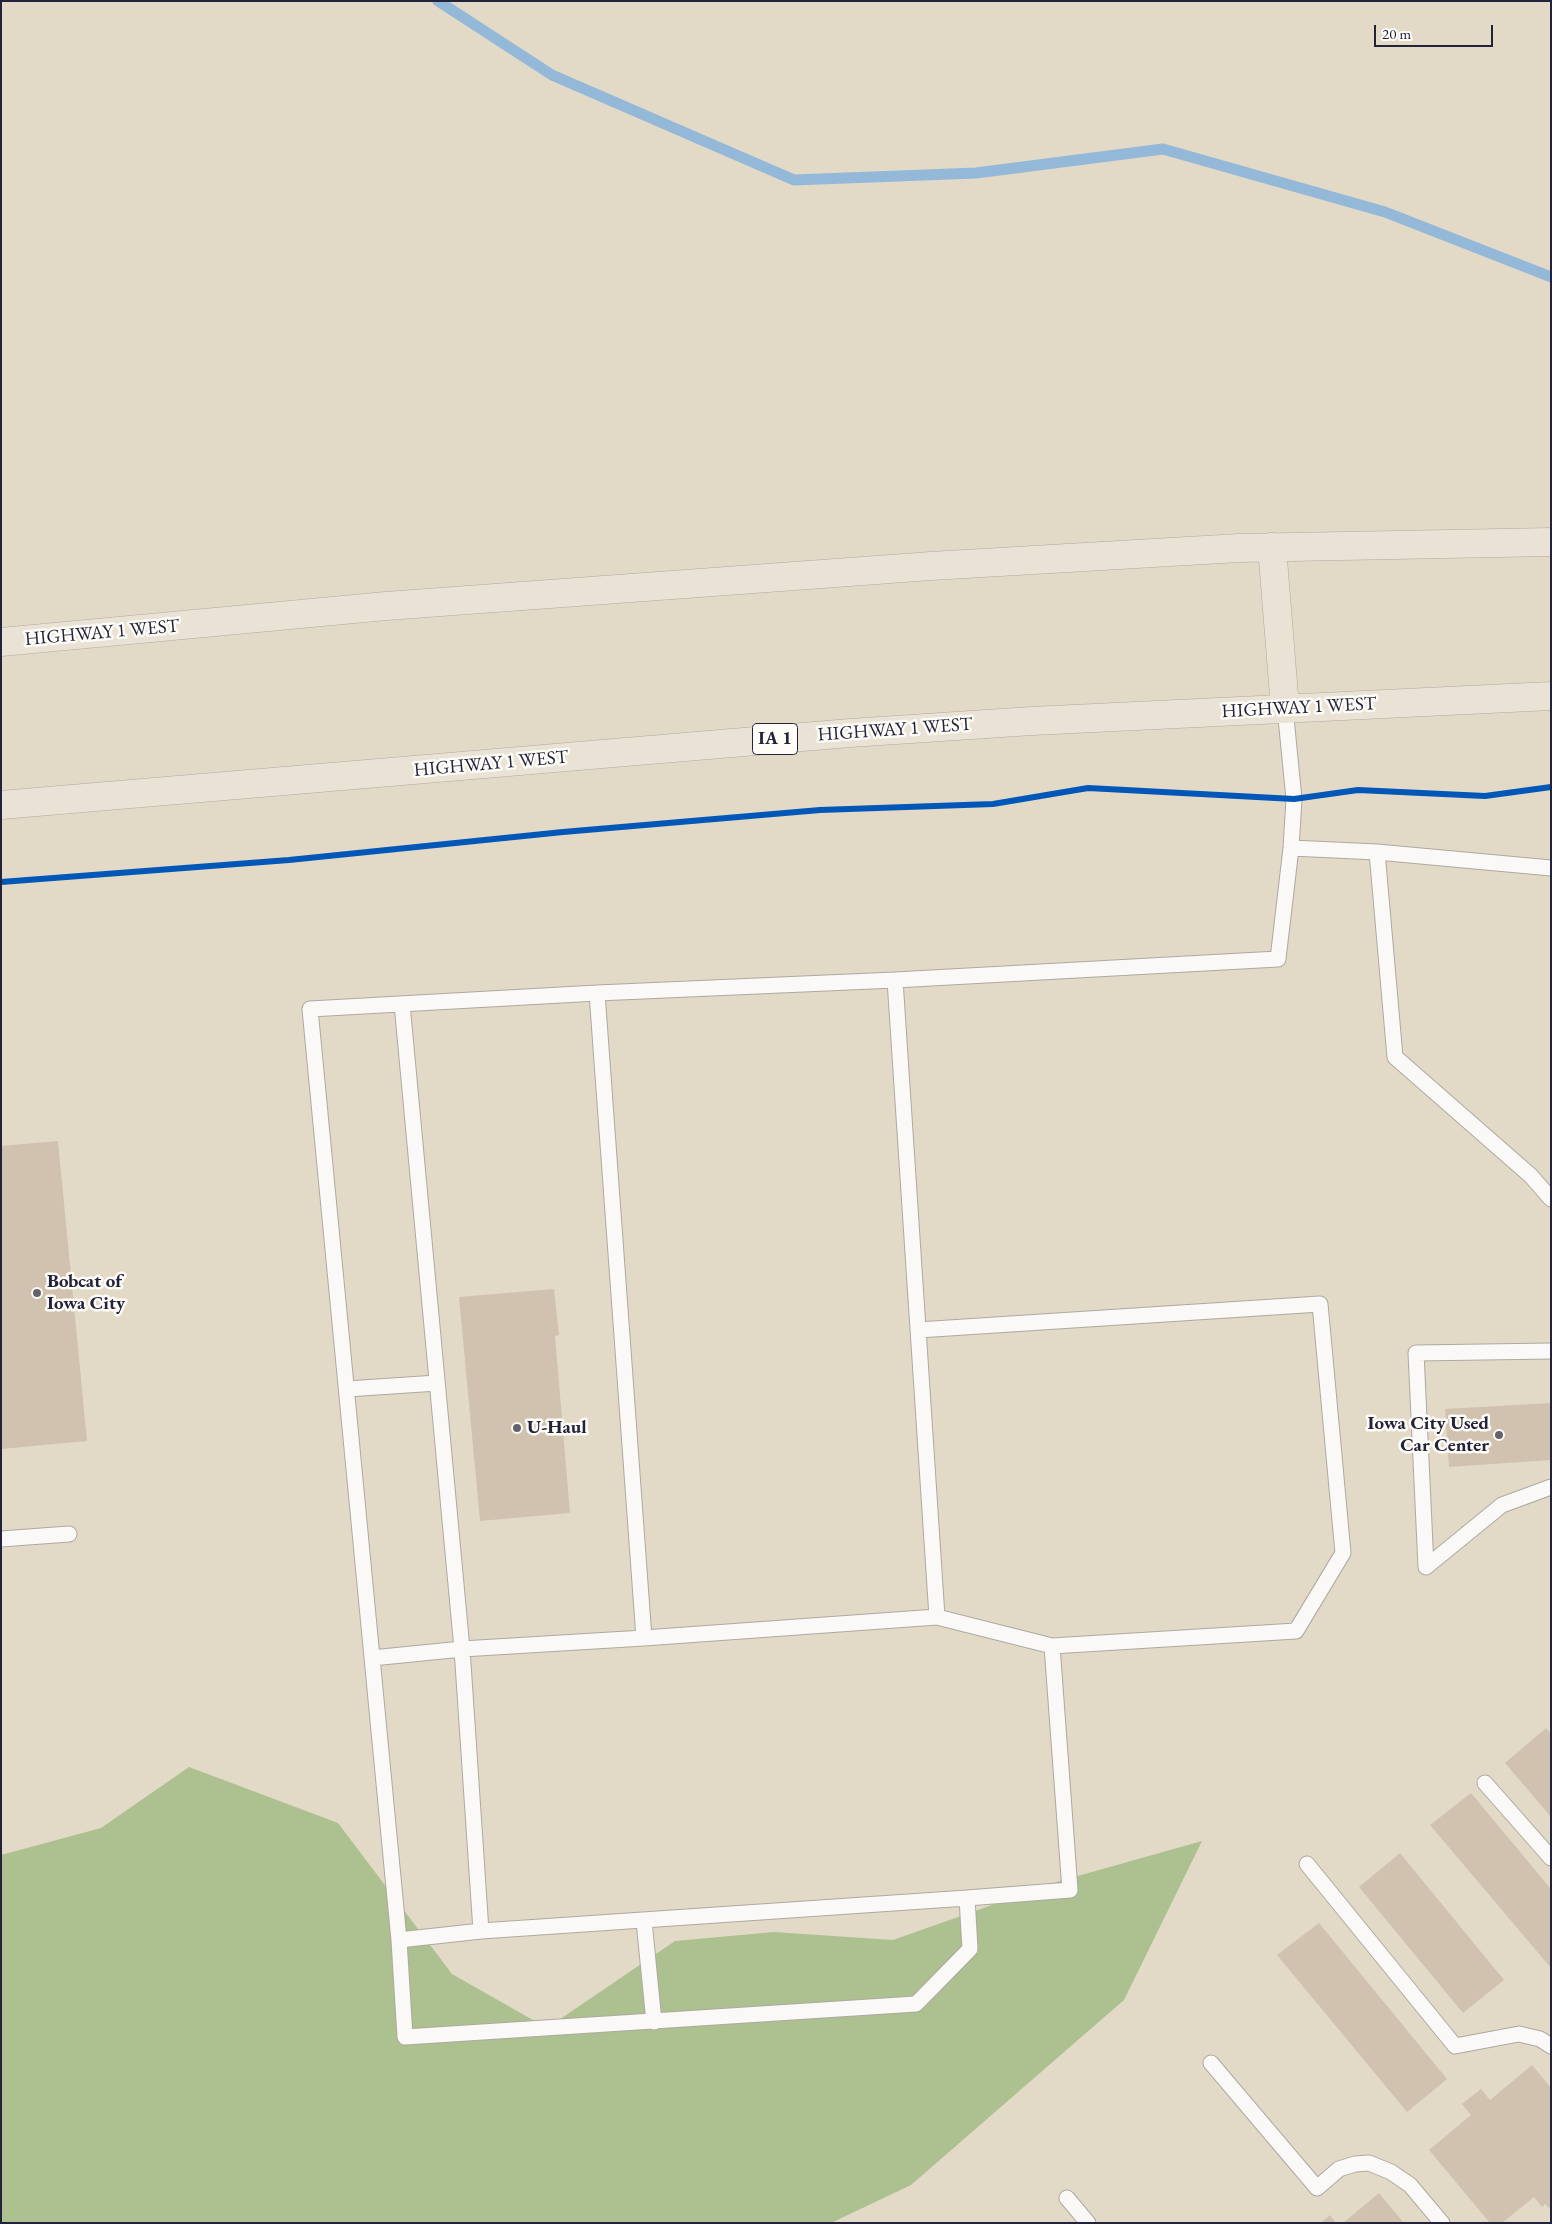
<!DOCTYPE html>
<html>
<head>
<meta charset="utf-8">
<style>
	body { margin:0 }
	#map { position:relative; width:1552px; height:2224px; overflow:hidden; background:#e2dac7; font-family:"EB Garamond",serif }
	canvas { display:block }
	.frame { position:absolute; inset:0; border:2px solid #22223b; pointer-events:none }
	.scale { position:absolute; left:1374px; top:25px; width:119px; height:22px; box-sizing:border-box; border:2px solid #22223b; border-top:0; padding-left:6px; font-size:15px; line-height:18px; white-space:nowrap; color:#22223b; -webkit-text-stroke:4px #fdfcf7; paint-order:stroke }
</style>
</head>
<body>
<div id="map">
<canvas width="1552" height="2224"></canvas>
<div class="frame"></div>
<div class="scale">20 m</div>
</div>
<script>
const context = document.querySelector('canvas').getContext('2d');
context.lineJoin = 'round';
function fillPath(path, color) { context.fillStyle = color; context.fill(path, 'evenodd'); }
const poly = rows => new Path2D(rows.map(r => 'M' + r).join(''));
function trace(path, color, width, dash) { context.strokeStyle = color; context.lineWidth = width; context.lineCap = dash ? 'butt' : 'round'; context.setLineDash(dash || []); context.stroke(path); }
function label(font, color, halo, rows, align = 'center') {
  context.font = font + ' "EB Garamond",serif'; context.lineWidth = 5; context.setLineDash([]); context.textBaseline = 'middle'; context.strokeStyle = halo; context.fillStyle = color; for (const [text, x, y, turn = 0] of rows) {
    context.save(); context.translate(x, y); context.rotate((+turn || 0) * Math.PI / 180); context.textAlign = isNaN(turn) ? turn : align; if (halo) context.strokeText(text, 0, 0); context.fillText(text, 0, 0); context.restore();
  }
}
const forest = poly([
	[189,1767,338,1823,452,1974,547,2028,675,1941,774,1932,893,1940,1060,1881,1202,1841,1124,2000,911,2185,831,2223,1,2223,1,1855,101,1828]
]);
const stream = poly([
	[438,1,552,75,794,180,976,173,1163,149,1385,212,1551,277]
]);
const building = poly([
	[58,1141,87,1441,1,1449,1,1146],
	[554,1289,559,1335,555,1336,570,1513,480,1521,459,1297],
	[1551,1403,1551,1460,1449,1467,1445,1409],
	[1546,1728,1551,1734,1551,1817,1505,1763],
	[1471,1793,1551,1889,1551,1968,1430,1825],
	[1400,1853,1504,1980,1463,2013,1359,1887],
	[1319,1923,1447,2079,1407,2112,1277,1955],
	[1532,2065,1551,2088,1551,2210,1545,2204,1542,2207,1534,2197,1502,2223,1490,2223,1429,2150,1471,2115,1462,2104,1481,2089,1490,2100],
	[1379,2193,1404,2223,1343,2223],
	[1330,2215,1336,2223,1321,2223]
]);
const service = poly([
	[1291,848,1377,852,1551,868],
	[1377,852,1395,1057,1531,1176,1551,1199],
	[895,980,937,1617],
	[402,1004,462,1649,481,1931,967,1898,970,1949,916,2004,405,2037,399,1940,310,1009,597,993],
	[1551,1351,1416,1353,1426,1567,1502,1505,1551,1487],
	[347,1389,437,1383],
	[1,1539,69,1534],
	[644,1638,937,1617,1052,1646,1296,1631,1343,1553,1320,1304,918,1330],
	[372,1658,462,1649,644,1638,597,993,895,980,1278,959,1291,848,1294,799,1285,708],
	[1485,1783,1551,1858],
	[1307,1864,1455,2046,1519,2034,1540,2039,1551,2046],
	[967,1898,1070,1890,1052,1646],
	[644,1921,654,2022],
	[399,1940,481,1931],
	[1211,2063,1317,2188,1339,2169,1355,2164,1369,2163,1391,2172,1410,2185,1442,2223],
	[1067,2198,1088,2223]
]);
const primary = poly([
	[1272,547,1285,708],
	[1,642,386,606,931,566,1239,548,1551,542],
	[1,805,850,733,1032,721,1551,696]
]);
const cycleway = poly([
	[1,882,289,860,563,832,820,810,993,804,1088,788,1294,799,1358,790,1485,796,1551,787]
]);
const markers = [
	[37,1293,5,"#65626c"],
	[517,1428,5,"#65626c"],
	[1499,1435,5,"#65626c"]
];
const shields = [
	[775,739,45]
];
const shieldNames = [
	["IA 1",775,739]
];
const streetNames = [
	["HIGHWAY 1 WEST",102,633,-5],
	["HIGHWAY 1 WEST",1299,708,-3],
	["HIGHWAY 1 WEST",895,730,-4],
	["HIGHWAY 1 WEST",491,764,-5]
];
const poiNames = [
	["Bobcat of",47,1282],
	["Iowa City",47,1304],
	["Iowa City Used",1489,1424,"right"],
	["Car Center",1489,1446,"right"],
	["U-Haul",527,1428]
];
fillPath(forest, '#acc090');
trace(stream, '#94b8d8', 11);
fillPath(building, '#d0c2ae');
trace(service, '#aea9a0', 17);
trace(primary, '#aea9a0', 29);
trace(service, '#fbf9f7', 15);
trace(primary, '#eae2d5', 28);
trace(cycleway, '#0057b8', 6);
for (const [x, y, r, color] of markers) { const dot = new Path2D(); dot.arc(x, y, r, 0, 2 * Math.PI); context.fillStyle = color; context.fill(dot); trace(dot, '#fdfcf7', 2); }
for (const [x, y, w] of shields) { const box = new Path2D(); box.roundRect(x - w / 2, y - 15.5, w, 31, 4); context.fillStyle = '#fdfcf7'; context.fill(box); trace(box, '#22223b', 1); }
label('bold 18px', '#22223b', null, shieldNames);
label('19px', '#22223b', '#fdfcf7', streetNames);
label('bold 19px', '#22223b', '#fdfcf7', poiNames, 'left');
</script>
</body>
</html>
